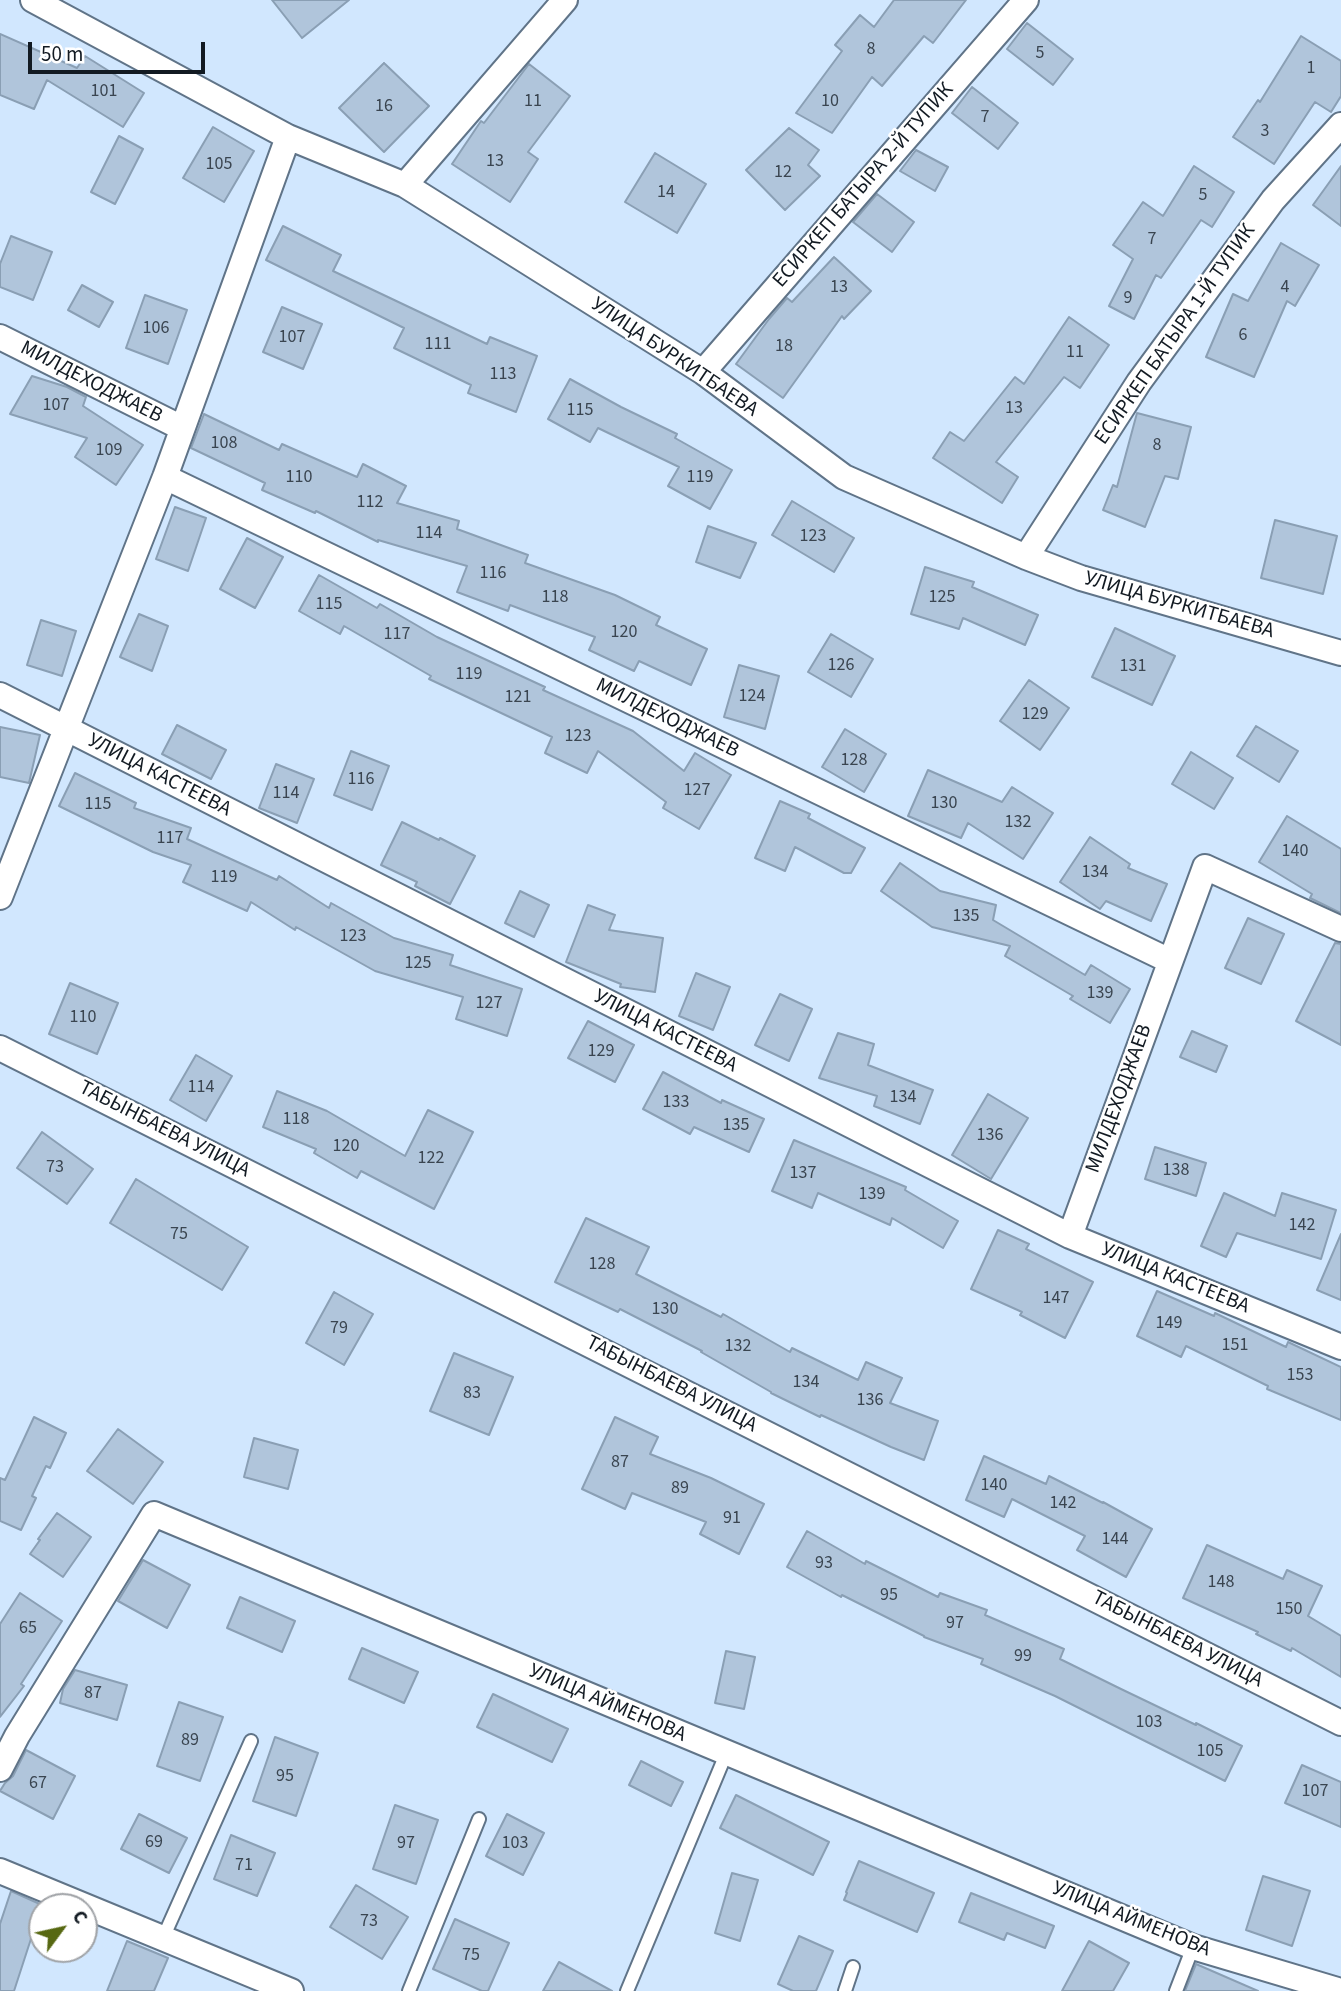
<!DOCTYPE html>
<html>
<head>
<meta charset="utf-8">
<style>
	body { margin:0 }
	#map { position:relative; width:1341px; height:1991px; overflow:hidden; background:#d1e7fe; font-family:"Source Sans 3",sans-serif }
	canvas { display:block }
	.north { position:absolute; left:28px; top:1893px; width:70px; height:70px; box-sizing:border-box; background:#fff; border:2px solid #a0a3a7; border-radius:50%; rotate:57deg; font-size:19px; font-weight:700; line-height:28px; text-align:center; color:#121a22 }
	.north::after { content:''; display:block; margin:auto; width:24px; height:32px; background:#576812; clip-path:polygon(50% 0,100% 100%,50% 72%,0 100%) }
	.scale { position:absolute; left:28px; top:42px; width:177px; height:32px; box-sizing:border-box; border:4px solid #121a22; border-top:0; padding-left:9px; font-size:21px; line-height:24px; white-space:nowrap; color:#121a22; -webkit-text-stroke:5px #fff; paint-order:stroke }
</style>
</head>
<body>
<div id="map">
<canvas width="1341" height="1991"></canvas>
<div class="north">С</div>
<div class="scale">50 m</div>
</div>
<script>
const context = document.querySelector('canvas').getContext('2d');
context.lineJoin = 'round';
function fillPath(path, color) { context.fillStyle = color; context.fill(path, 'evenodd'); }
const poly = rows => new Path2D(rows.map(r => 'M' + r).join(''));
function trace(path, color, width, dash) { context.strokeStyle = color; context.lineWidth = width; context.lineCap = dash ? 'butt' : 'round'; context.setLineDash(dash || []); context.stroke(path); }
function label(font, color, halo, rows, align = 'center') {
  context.font = font + ' "Source Sans 3",sans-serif'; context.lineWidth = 5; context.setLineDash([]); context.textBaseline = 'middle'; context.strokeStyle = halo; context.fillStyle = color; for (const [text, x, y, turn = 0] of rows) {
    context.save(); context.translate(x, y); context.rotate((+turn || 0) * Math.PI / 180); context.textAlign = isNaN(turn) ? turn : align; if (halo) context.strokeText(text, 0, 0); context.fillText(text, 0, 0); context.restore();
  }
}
const building = poly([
	[272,0,349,0,302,38,272,0],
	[894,0,966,0,933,43,924,36,882,86,872,77,832,133,796,113,842,51,835,45,860,15,874,27,894,0],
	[1027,23,1073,59,1053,85,1007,49,1027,23],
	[0,34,77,68,85,56,144,93,123,127,47,80,34,109,0,95,0,34],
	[1301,36,1341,61,1341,96,1331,112,1315,102,1274,164,1233,137,1258,100,1260,102,1301,36],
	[384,63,429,106,384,152,339,108,384,63],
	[529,64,570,96,528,152,538,159,510,202,452,164,481,121,484,123,529,64],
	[972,87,1018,123,998,149,952,113,972,87],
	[213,127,254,151,224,202,183,178,213,127],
	[789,128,819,150,808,165,820,176,785,210,746,170,789,128],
	[119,136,143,149,115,204,91,192,119,136],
	[916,150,948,167,935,191,900,171,916,150],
	[655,153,706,184,677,233,625,202,655,153],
	[1194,166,1234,192,1212,227,1201,220,1161,278,1156,275,1134,319,1109,306,1133,259,1113,245,1143,202,1163,216,1194,166],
	[1341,166,1341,226,1313,205,1341,166],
	[877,194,914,222,892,252,853,222,877,194],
	[283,226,341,255,333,271,487,344,490,337,537,356,516,412,468,393,471,385,394,348,404,328,266,260,283,226],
	[11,236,52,252,33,300,0,287,0,264,11,236],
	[1281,243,1319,265,1295,306,1287,301,1254,377,1206,357,1233,294,1248,301,1281,243],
	[834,257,871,291,844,319,842,316,783,398,736,364,769,319,787,298,792,302,834,257],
	[82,285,113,302,99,327,68,310,82,285],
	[145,295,187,310,168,364,126,348,145,295],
	[282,307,322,324,303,369,263,352,282,307],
	[1069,317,1109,345,1080,388,1064,377,996,462,1018,477,1002,503,933,458,950,432,964,441,1015,377,1024,384,1069,317],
	[32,376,67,387,86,397,83,406,143,445,116,485,75,457,87,438,10,414,32,376],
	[570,379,621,407,677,434,675,438,732,470,710,509,668,486,679,467,598,428,590,442,548,419,570,379],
	[1137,413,1191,427,1178,479,1165,476,1145,527,1103,510,1113,485,1117,487,1137,413],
	[204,414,279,450,282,444,357,477,363,464,406,486,397,503,459,521,457,529,528,555,525,563,615,595,660,617,656,625,707,649,691,685,639,661,634,671,589,650,595,637,510,605,508,611,457,592,467,566,378,540,378,542,316,511,315,513,262,490,265,483,191,448,204,414],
	[792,501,854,538,834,572,772,535,792,501],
	[175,507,206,518,188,571,156,559,175,507],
	[1275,520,1337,536,1323,594,1261,578,1275,520],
	[708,526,756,543,740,578,696,562,708,526],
	[247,538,283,557,255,608,220,589,247,538],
	[925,567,974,582,972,587,1038,615,1025,645,963,618,959,629,911,614,925,567],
	[319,575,377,608,380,604,437,637,545,687,543,690,633,731,684,771,695,753,731,775,699,829,663,808,666,802,598,751,587,773,545,753,552,737,429,679,431,676,344,626,340,634,299,611,319,575],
	[139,614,168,626,152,671,120,657,139,614],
	[41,620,76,631,62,676,27,665,41,620],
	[1115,628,1175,656,1152,705,1092,677,1115,628],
	[831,634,873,659,851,697,808,672,831,634],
	[739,665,779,676,765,729,724,717,739,665],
	[1029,680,1069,708,1040,750,1000,721,1029,680],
	[177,725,226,750,211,779,162,754,177,725],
	[1256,726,1298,751,1279,782,1237,756,1256,726],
	[0,727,40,735,29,783,0,777,0,727],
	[845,729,886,754,864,792,822,767,845,729],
	[351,751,389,766,372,810,334,795,351,751],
	[1191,752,1233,778,1214,809,1172,784,1191,752],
	[276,764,314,779,297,823,259,808,276,764],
	[928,770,1002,802,1012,787,1053,813,1023,859,968,823,961,838,908,816,928,770],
	[75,773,136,803,134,808,191,828,187,839,277,880,279,876,329,908,331,903,394,938,453,955,450,965,522,989,507,1036,456,1019,463,997,375,971,296,927,295,930,251,902,247,911,183,882,191,865,153,852,59,806,75,773],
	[780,801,810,814,808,818,865,848,851,873,844,873,795,847,785,871,755,858,780,801],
	[1287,816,1341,849,1341,913,1310,898,1312,894,1259,862,1287,816],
	[402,822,439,840,440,838,475,856,450,904,415,886,417,882,381,865,402,822],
	[1090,837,1130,864,1128,868,1167,884,1151,921,1106,901,1100,909,1060,882,1090,837],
	[900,863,940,891,996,905,993,920,1085,975,1091,965,1130,989,1110,1023,1070,999,1073,996,1005,956,1010,946,932,927,881,891,900,863],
	[520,891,549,905,534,937,505,923,520,891],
	[588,905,615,915,609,930,663,938,655,992,620,987,621,984,566,962,588,905],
	[1248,918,1284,934,1261,984,1225,968,1248,918],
	[1335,943,1341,944,1341,1045,1296,1021,1335,943],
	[696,973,730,987,713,1030,679,1016,696,973],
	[70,983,118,1003,97,1054,49,1034,70,983],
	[780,994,812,1009,789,1061,755,1045,780,994],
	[588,1021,634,1045,615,1082,568,1058,588,1021],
	[1192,1031,1227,1046,1216,1072,1180,1057,1192,1031],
	[838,1033,874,1044,868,1065,933,1090,920,1124,874,1106,877,1096,819,1078,838,1033],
	[196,1055,232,1076,206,1121,170,1100,196,1055],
	[663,1072,721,1103,722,1100,764,1119,749,1152,694,1127,690,1134,643,1109,663,1072],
	[277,1091,327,1111,405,1156,428,1110,473,1132,434,1209,361,1171,357,1178,314,1153,316,1149,263,1127,277,1091],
	[988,1094,1028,1118,991,1179,952,1155,988,1094],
	[42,1132,93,1169,67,1204,17,1168,42,1132],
	[794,1140,906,1187,905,1190,958,1221,943,1248,892,1218,890,1225,818,1193,812,1208,772,1191,794,1140],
	[1155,1147,1206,1163,1196,1196,1145,1179,1155,1147],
	[136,1179,248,1247,222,1290,110,1223,136,1179],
	[1224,1193,1275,1216,1282,1193,1336,1210,1321,1259,1237,1233,1226,1257,1201,1246,1224,1193],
	[586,1218,649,1247,636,1274,721,1317,723,1314,790,1352,792,1348,858,1380,866,1362,902,1378,890,1403,938,1421,924,1460,891,1447,821,1415,820,1417,771,1393,771,1392,701,1352,702,1351,620,1309,618,1312,555,1282,586,1218],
	[998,1230,1029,1244,1026,1249,1093,1282,1065,1338,1020,1315,1022,1312,971,1289,998,1230],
	[1341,1234,1341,1300,1317,1290,1341,1234],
	[1157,1291,1214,1316,1215,1313,1286,1347,1288,1342,1341,1367,1341,1420,1267,1389,1268,1386,1186,1346,1181,1357,1137,1336,1157,1291],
	[334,1292,373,1314,344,1365,306,1343,334,1292],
	[454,1353,513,1377,489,1435,430,1411,454,1353],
	[34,1417,66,1433,50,1468,46,1466,32,1496,36,1498,21,1530,0,1521,0,1478,5,1480,34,1417],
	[615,1417,658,1437,650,1454,711,1478,764,1504,739,1554,700,1534,706,1522,632,1493,625,1509,582,1489,615,1417],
	[118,1429,163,1462,133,1504,87,1471,118,1429],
	[254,1438,298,1450,288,1489,244,1477,254,1438],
	[984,1456,1046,1484,1049,1476,1103,1503,1103,1502,1152,1529,1126,1577,1077,1550,1085,1536,1012,1499,1004,1517,966,1500,984,1456],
	[57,1513,91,1537,63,1577,30,1554,40,1540,38,1539,57,1513],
	[807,1531,865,1564,866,1561,938,1597,940,1593,987,1610,985,1615,1064,1649,1060,1659,1121,1689,1196,1725,1196,1723,1242,1746,1225,1781,1055,1696,981,1664,983,1659,924,1637,924,1636,842,1595,841,1597,787,1567,807,1531],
	[1207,1545,1283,1579,1287,1570,1322,1586,1308,1616,1341,1636,1341,1677,1292,1648,1291,1651,1256,1634,1258,1632,1183,1598,1207,1545],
	[143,1560,190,1585,167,1628,118,1601,143,1560],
	[20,1593,62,1621,21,1684,24,1686,0,1717,0,1624,20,1593],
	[240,1597,295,1621,282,1652,227,1628,240,1597],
	[362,1648,418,1672,404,1703,349,1679,362,1648],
	[726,1651,755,1657,744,1709,715,1703,726,1651],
	[75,1670,127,1685,117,1720,60,1703,63,1689,75,1670],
	[493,1694,568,1729,552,1762,477,1727,493,1694],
	[179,1702,223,1717,200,1781,157,1766,179,1702],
	[275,1737,318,1753,296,1816,253,1801,275,1737],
	[26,1750,75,1776,53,1819,0,1791,5,1783,13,1776,26,1750],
	[641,1761,683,1782,671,1806,629,1785,641,1761],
	[1302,1765,1341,1782,1341,1827,1285,1803,1302,1765],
	[736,1795,829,1842,813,1875,720,1828,736,1795],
	[395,1805,438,1820,416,1884,373,1869,395,1805],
	[139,1814,187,1838,169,1873,121,1849,139,1814],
	[507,1814,544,1833,523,1875,486,1856,507,1814],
	[231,1835,275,1853,257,1896,214,1879,231,1835],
	[859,1861,934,1893,917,1932,844,1900,847,1893,846,1892,859,1861],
	[732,1873,758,1880,740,1941,715,1933,732,1873],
	[1263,1876,1310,1891,1292,1946,1246,1930,1263,1876],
	[356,1885,408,1917,382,1959,330,1927,356,1885],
	[11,1891,42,1905,14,1991,0,1991,0,1924,11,1891],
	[971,1893,1054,1926,1045,1948,1007,1933,1004,1940,959,1922,971,1893],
	[455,1919,509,1943,488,1991,482,1991,433,1969,455,1919],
	[799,1936,833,1951,816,1991,793,1991,778,1984,799,1936],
	[127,1941,168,1958,154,1991,107,1991,127,1941],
	[1089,1941,1129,1963,1113,1991,1062,1991,1089,1941],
	[559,1962,612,1991,543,1991,559,1962],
	[1196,1964,1258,1991,1185,1991,1196,1964]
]);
const lane = poly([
	[163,1938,251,1741],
	[409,1991,479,1819],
	[627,1991,726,1754],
	[845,1991,853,1967],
	[1176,1991,1193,1947]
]);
const street = poly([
	[33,0,288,137,405,185,703,372,844,477,1026,557,1081,578,1341,653],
	[405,185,565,0],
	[0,337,182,428],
	[703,372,1026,0],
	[165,477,1170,961],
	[1026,557,1139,382,1273,200,1341,125],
	[0,695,1070,1236,1341,1347],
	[0,897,165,477,288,137],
	[0,1048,1341,1723],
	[1070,1236,1205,867,1341,929],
	[0,1769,17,1736,154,1514,1193,1947,1341,1991],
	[0,1871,291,1991]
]);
const numberNames = [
	["8",871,50],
	["5",1040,54],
	["1",1311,69],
	["101",104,92],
	["11",533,102],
	["10",830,102],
	["16",384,107],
	["7",985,118],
	["3",1265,132],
	["13",495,162],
	["105",219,165],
	["12",783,173],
	["14",666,193],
	["5",1203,196],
	["7",1152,240],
	["13",839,288],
	["4",1285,288],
	["9",1128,299],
	["106",156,329],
	["6",1243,336],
	["107",292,338],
	["111",438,345],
	["18",784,347],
	["11",1075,353],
	["113",503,375],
	["107",56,406],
	["13",1014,409],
	["115",580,411],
	["108",224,444],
	["8",1157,446],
	["109",109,451],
	["110",299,478],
	["119",700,478],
	["112",370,503],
	["114",429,534],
	["123",813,537],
	["116",493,574],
	["118",555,598],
	["125",942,598],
	["115",329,605],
	["120",624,633],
	["117",397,635],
	["126",841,666],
	["131",1133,667],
	["119",469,675],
	["124",752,697],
	["121",518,698],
	["129",1035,715],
	["123",578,737],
	["128",854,761],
	["116",361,780],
	["127",697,791],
	["114",286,794],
	["130",944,804],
	["115",98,805],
	["132",1018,823],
	["117",170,839],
	["140",1295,852],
	["134",1095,873],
	["119",224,878],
	["135",966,917],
	["123",353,937],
	["125",418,964],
	["139",1100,994],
	["127",489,1004],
	["110",83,1018],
	["129",601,1052],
	["114",201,1088],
	["134",903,1098],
	["133",676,1103],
	["118",296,1120],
	["135",736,1126],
	["136",990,1136],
	["120",346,1147],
	["122",431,1159],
	["73",55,1168],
	["138",1176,1171],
	["137",803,1174],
	["139",872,1195],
	["142",1302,1226],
	["75",179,1235],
	["128",602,1265],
	["147",1056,1299],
	["130",665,1310],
	["149",1169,1324],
	["79",339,1329],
	["151",1235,1346],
	["132",738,1347],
	["153",1300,1376],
	["134",806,1383],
	["83",472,1394],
	["136",870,1401],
	["87",620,1463],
	["140",994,1486],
	["89",680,1489],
	["142",1063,1504],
	["91",732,1519],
	["144",1115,1540],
	["93",824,1564],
	["148",1221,1583],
	["95",889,1596],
	["150",1289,1610],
	["97",955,1624],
	["65",28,1629],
	["99",1023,1657],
	["87",93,1694],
	["103",1149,1723],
	["89",190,1741],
	["105",1210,1752],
	["95",285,1777],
	["67",38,1784],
	["107",1315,1792],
	["69",154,1843],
	["97",406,1844],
	["103",515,1844],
	["71",244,1866],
	["73",369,1922],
	["75",471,1956]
];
const streetNames = [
	["ЕСИРКЕП БАТЫРА 2-Й ТУПИК",864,186,-49],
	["ЕСИРКЕП БАТЫРА 1-Й ТУПИК",1176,335,-55],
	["УЛИЦА БУРКИТБАЕВА",674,358,34],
	["МИЛДЕХОДЖАЕВ",91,383,27],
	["УЛИЦА БУРКИТБАЕВА",1179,606,16],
	["МИЛДЕХОДЖАЕВ",667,719,26],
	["УЛИЦА КАСТЕЕВА",159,776,27],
	["УЛИЦА КАСТЕЕВА",665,1032,27],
	["МИЛДЕХОДЖАЕВ",1120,1099,-70],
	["ТАБЫНБАЕВА УЛИЦА",164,1130,27],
	["УЛИЦА КАСТЕЕВА",1175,1279,22],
	["ТАБЫНБАЕВА УЛИЦА",671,1385,27],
	["ТАБЫНБАЕВА УЛИЦА",1177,1640,27],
	["УЛИЦА АЙМЕНОВА",607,1704,23],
	["УЛИЦА АЙМЕНОВА",1131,1920,22]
];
fillPath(building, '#b0c5db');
trace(building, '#8a9fb4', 2);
trace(lane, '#607488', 16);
trace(street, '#607488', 28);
trace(lane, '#fff', 12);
trace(street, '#fff', 24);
label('18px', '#3a4550', null, numberNames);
label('21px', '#121a22', '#fff', streetNames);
</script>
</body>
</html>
